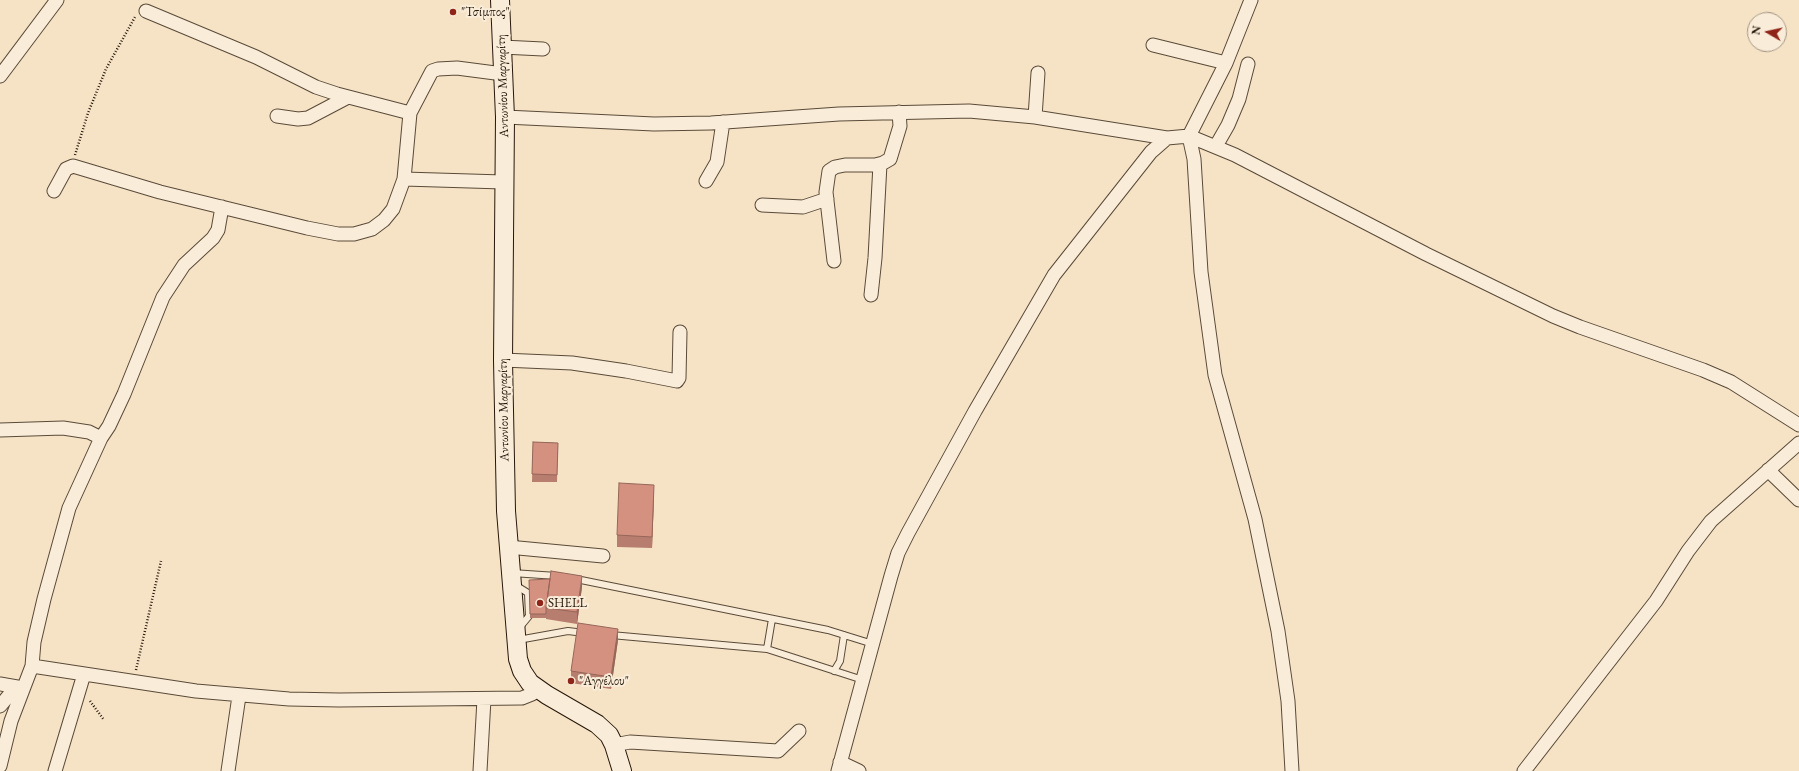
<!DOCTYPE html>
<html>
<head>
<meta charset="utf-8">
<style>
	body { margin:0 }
	#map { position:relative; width:1799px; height:771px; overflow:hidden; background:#f6e3c5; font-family:"EB Garamond",serif }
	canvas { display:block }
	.north { position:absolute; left:1747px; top:12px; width:40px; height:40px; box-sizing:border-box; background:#f9edd9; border:1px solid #a59786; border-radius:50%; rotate:279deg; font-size:11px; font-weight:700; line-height:16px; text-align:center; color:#26170a }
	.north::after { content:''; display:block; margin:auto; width:14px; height:18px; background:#8f2418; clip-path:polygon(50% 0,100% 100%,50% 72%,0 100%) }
</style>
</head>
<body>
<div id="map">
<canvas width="1799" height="771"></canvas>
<div class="north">N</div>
</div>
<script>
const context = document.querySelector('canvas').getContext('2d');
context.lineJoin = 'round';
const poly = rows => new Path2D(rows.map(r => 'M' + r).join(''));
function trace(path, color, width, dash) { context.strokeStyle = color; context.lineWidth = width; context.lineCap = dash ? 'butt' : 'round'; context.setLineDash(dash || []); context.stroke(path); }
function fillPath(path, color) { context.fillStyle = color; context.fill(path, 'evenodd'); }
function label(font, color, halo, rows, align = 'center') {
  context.font = font + ' "EB Garamond",serif'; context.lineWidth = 4; context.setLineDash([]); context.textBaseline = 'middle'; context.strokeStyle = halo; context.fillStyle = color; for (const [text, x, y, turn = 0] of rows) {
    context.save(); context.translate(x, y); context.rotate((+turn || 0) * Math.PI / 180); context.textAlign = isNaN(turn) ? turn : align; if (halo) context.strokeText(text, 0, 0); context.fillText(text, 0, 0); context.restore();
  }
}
const path = poly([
	[75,155,88,113,106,69,135,17],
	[136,670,161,561],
	[90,701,104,720]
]);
const lane = poly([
	[512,573,557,576],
	[576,579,828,630,873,644],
	[520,588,528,593,529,616,520,627],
	[611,635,767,649,863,680],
	[518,640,568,631,584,633],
	[767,649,772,619],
	[834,671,840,661,844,635]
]);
const street = poly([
	[1251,0,1226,63,1189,136,1194,159,1201,272,1215,375,1255,519,1278,631,1288,701,1292,771],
	[146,11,256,57,316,87,337,94,410,113],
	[1153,45,1226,63],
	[502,47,543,49],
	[0,76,57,0],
	[277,116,298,119,308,118,348,97],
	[505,117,654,124,711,123,839,114,969,111,1035,117,1167,138,1189,136,1235,155,1426,254,1553,316,1580,327,1703,370,1731,382,1799,425],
	[1035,117,1038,73],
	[1216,146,1228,125,1239,99,1248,64],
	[404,179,410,113,432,71,438,69,457,68,503,74],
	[706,181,717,162,723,122],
	[54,191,66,169,73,166,160,192,307,228,338,234,354,234,372,229,384,220,393,209,404,179,503,182],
	[762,205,803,207,827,199],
	[834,261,826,192,829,171,835,167,845,165,875,165,883,163,890,159,900,126,899,112],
	[871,295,875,258,880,164],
	[503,360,572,363,626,371,677,381,679,378,680,332],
	[0,430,63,428,89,432,101,438,69,508,44,599,34,642,32,666,11,721,0,766],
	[101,438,109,426,124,394,163,297,184,265,213,238,218,230,222,207],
	[1768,470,1799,500],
	[508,547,603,556],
	[32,666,196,691,289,699,339,700,522,698,532,694,538,689],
	[0,684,23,688],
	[0,706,16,687],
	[614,745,630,742,778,751,799,731],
	[840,762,859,771],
	[55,771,84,674],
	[228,771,239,696],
	[480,771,484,699],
	[838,771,891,576,898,553,908,533,975,411,1054,275,1151,152,1167,138],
	[1524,771,1656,601,1688,551,1711,521,1799,443]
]);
const secondary = poly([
	[500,0,505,117,503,360,506,511,518,659,522,671,530,683,547,695,597,724,609,735,614,745,622,771]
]);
const wall = poly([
	[533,442,558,443,557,482,532,482],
	[654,496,652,548,617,547,617,535],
	[529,580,582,587,577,624,546,619,546,618,530,618],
	[618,640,611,689,571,683,571,671]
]);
const shadedWall = poly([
	[654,485,654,496,652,548,652,537],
	[582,576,582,587,577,624,577,612],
	[618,629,618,640,611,689,611,677]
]);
const building = poly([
	[533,442,558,443,557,475,532,474,533,442],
	[619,483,654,485,652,537,617,535,619,483],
	[551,571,582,576,577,612,546,608,551,571],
	[550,579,546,608,546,614,530,614,529,580,550,579],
	[578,623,618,629,611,677,571,671,578,623]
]);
const markers = [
	[453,12,4,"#8f2418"],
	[540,603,4,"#8f2418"],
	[571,681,4,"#8f2418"]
];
const poiNames = [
	["\"Τσίμπος\"",461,12],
	["SHELL",548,603],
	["\"Αγγέλου\"",579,681]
];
const streetNames = [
	["Αντωνίου Μαργαρίτη",503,86,-92],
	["Αντωνίου Μαργαρίτη",504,410,-91]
];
trace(lane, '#5a4a39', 8);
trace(street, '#5a4a39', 15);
trace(secondary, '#26170a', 20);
trace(path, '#26170a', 2.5, [1, 2]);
trace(lane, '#f9edd9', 6);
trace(street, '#f9edd9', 13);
trace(secondary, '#f9edd9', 18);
fillPath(wall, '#b77d6e');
fillPath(shadedWall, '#95665a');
fillPath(building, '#d59180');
trace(building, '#95665a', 1);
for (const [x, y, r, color] of markers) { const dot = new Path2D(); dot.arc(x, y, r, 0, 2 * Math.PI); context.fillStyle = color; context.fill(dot); trace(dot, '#f9edd9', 1.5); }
label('13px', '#26170a', '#f9edd9', poiNames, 'left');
label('13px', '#26170a', '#f9edd9', streetNames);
</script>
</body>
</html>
